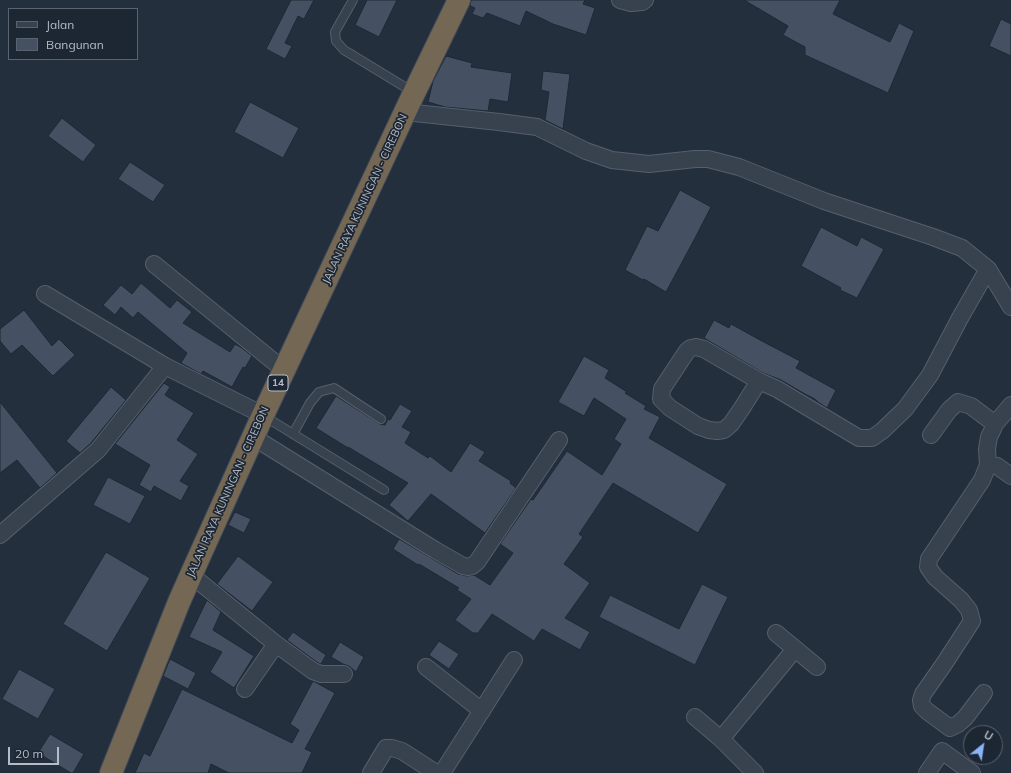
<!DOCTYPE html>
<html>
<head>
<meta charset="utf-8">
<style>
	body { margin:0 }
	#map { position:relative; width:1011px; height:773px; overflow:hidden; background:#242f3e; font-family:Mulish,sans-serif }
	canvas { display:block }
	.legend { position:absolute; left:8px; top:8px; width:130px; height:52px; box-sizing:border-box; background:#1d2633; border:1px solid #59626f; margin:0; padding:5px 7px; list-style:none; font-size:12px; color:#b4bcc9 }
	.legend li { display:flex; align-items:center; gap:8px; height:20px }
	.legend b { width:20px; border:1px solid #59626f }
	.north { position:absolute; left:963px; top:725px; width:40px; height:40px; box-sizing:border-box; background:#1d2633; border:1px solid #59626f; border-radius:50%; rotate:30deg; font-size:11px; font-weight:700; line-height:16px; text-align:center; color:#b4bcc9 }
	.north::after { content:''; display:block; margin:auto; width:14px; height:18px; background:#8ab4f8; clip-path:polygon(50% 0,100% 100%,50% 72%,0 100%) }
	.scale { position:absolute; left:8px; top:747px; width:51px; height:18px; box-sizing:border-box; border:2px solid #b4bcc9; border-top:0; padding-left:5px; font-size:12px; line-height:14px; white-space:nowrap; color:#b4bcc9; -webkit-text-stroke:3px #1d2633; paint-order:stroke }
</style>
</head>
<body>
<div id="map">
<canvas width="1011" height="773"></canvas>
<ul class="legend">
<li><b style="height:5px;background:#38414e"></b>Jalan</li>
<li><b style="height:11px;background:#455162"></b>Bangunan</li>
</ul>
<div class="north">U</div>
<div class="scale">20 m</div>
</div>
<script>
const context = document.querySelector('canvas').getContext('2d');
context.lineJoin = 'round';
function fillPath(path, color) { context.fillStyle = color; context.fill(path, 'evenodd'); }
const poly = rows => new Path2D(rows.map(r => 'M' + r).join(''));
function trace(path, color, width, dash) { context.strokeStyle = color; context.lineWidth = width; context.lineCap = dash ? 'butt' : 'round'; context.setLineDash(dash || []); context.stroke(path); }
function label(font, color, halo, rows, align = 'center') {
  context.font = font + ' Mulish,sans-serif'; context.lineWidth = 3.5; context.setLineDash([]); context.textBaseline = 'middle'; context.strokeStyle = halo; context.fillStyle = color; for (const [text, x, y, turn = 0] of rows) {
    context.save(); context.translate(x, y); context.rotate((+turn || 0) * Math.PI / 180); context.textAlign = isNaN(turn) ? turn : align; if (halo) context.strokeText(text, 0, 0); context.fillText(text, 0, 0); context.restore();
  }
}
const building = poly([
	[291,0,314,0,304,19,298,16,285,43,292,46,285,59,266,49,291,0],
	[367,0,397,0,379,37,355,25,367,0],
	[471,0,585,0,583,4,595,8,586,35,553,24,526,11,520,26,487,13,483,18,472,14,475,8,470,6,471,0],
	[744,0,840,0,833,14,890,42,899,23,914,31,888,93,805,55,805,47,783,35,788,26,744,0],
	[1001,19,1011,24,1011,56,989,46,1001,19],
	[446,56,472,63,471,67,512,73,508,102,490,99,488,111,445,107,428,102,433,81,446,56],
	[543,71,570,74,563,129,545,120,549,92,541,90,543,71],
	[250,102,299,128,283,158,234,132,250,102],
	[62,118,96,145,83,162,48,136,62,118],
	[130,162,165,185,153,202,118,179,130,162],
	[680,190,711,207,694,240,666,292,644,279,643,280,625,270,647,226,658,231,680,190],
	[821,227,857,246,861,237,884,249,857,298,840,290,841,288,801,266,821,227],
	[141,283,170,308,177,300,192,312,183,323,230,352,235,344,242,348,252,356,245,368,243,367,232,387,203,371,201,374,181,363,187,353,138,312,133,318,121,307,115,315,103,305,121,285,132,294,141,283],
	[24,310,52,346,59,339,75,355,53,376,22,345,11,354,0,341,0,329,24,310],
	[714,320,729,328,731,324,760,340,800,361,796,368,836,390,827,408,818,402,815,399,805,394,781,380,763,373,704,338,714,320],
	[584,356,609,370,605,378,627,392,625,393,646,406,644,409,660,417,649,438,727,484,698,533,613,483,579,534,583,537,564,564,590,583,565,618,590,632,580,650,542,629,534,641,492,614,478,633,473,633,455,620,471,599,457,590,459,588,419,564,418,565,393,549,399,539,458,574,467,576,474,575,490,585,513,553,500,544,531,499,533,500,567,451,602,475,621,444,614,439,626,419,594,398,584,416,558,402,584,356],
	[164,383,170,387,165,395,194,413,177,440,198,454,180,481,189,486,181,501,154,486,151,492,139,485,150,465,115,444,164,383],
	[111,387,126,400,91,443,80,453,66,441,111,387],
	[336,396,380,424,385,425,388,419,390,420,400,404,412,411,402,427,411,432,405,443,428,458,430,456,451,472,470,443,485,452,479,461,511,481,510,483,516,488,485,533,431,494,408,521,389,505,408,483,348,447,348,448,316,428,336,396],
	[0,402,57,473,40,488,17,460,0,473,0,402],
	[108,477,145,496,130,524,93,505,108,477],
	[235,512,251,519,244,533,228,525,235,512],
	[106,552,150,578,107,651,63,624,106,552],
	[238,556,273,582,252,611,217,584,238,556],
	[702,584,728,597,695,665,599,617,610,595,679,629,702,584],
	[207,600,221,612,213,630,254,656,234,688,210,672,222,652,189,637,207,600],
	[293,632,326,655,321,664,318,663,287,640,293,632],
	[439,641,459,654,449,669,429,655,439,641],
	[340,642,364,657,356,672,349,666,343,664,331,657,340,642],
	[170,659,196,673,188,689,163,676,170,659],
	[19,669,55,689,38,719,2,699,19,669],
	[313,681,335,693,305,749,312,752,302,773,229,773,211,764,208,773,135,773,144,753,150,756,182,689,292,743,299,730,290,724,313,681],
	[50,734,84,754,73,773,71,773,38,753,50,734]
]);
const lane = poly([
	[353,0,335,32,336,41,344,50,413,92],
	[264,416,384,490],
	[293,434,310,403,319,392,334,388,381,419]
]);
const street = poly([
	[620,0,631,3,642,2,645,0],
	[405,112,499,122,537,127,586,151,612,160,649,164,695,159,708,159,739,167,824,201,933,237,962,248,988,269,1011,307],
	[154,264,284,370],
	[45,294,165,366],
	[696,347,704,349,759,381,742,408,731,424,724,430,717,431,709,430,698,426,670,408,661,399,662,389,687,351,691,348,696,347],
	[759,381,777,389,859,438,872,438,882,431,905,409,930,375,960,318,988,269],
	[931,435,949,410,958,402,971,406,995,424],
	[253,437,435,550,463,566,469,567,472,566,477,562,559,440],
	[988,465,997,466,1011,476],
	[0,535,98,450,165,366,263,415],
	[191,575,276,644,313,671,321,674,344,674],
	[776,633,817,667],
	[426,667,482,711],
	[245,689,276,644],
	[984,693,965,718,958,724,950,728,927,711,922,706,921,700,923,694,944,664,972,621,969,610,961,600,935,577,928,567,929,559,982,480,988,465,987,449,989,437,992,431,995,424,1011,405],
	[695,717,721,739,755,773],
	[721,739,795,649],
	[371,773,386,748,392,748,402,751,436,773],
	[442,773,514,660],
	[927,773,942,751,972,773]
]);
const highway = poly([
	[111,773,179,602,191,575,263,415,414,93,459,0]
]);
const shields = [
	[278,383,20]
];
const shieldNames = [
	["14",278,383]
];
const streetNames = [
	["JALAN RAYA KUNINGAN - CIREBON",365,199,-65],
	["JALAN RAYA KUNINGAN - CIREBON",228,492,-66]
];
fillPath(building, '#455162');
trace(building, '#1f2835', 1);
trace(lane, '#565f6c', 10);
trace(street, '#565f6c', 18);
trace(highway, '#434c59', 24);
trace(lane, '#38414e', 8);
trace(street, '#38414e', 16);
trace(highway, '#746855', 22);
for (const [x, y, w] of shields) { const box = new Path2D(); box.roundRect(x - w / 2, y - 8, w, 16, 3); context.fillStyle = '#1d2633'; context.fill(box); trace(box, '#b4bcc9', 1); }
label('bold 10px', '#b4bcc9', null, shieldNames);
label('11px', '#b4bcc9', '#1d2633', streetNames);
</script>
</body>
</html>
